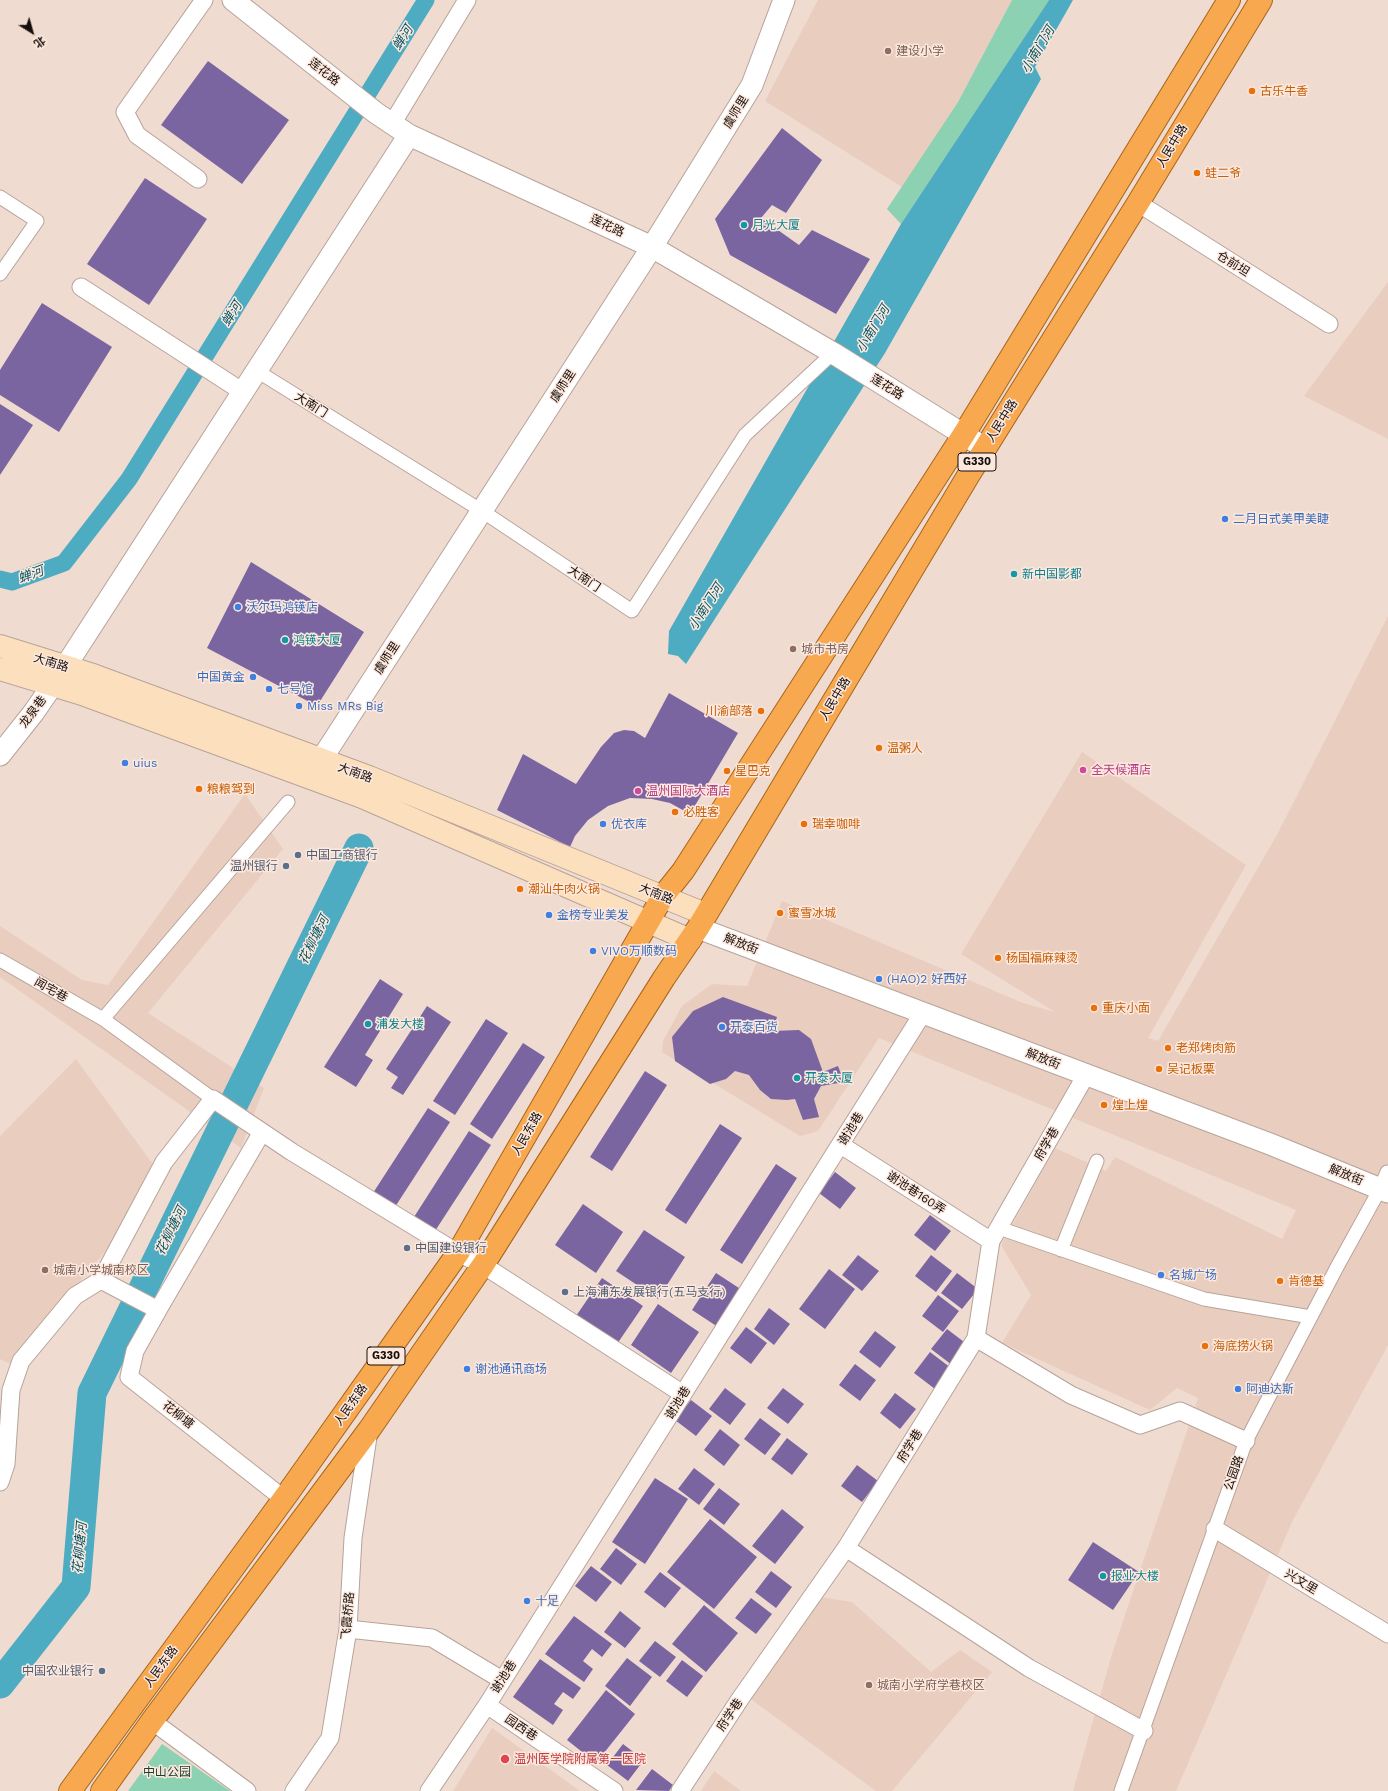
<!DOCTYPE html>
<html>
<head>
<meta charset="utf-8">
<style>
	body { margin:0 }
	#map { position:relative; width:1388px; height:1791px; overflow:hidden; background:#f0dbd1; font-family:"Work Sans","Noto Sans SC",sans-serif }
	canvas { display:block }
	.north { position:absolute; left:12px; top:12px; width:40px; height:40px; -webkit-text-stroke:3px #fde8de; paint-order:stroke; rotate:143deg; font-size:11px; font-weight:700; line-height:16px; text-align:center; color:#150f0b }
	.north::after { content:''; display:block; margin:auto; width:14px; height:18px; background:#150f0b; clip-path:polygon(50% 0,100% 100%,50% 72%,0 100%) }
</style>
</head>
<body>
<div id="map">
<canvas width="1388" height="1791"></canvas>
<div class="north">北</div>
</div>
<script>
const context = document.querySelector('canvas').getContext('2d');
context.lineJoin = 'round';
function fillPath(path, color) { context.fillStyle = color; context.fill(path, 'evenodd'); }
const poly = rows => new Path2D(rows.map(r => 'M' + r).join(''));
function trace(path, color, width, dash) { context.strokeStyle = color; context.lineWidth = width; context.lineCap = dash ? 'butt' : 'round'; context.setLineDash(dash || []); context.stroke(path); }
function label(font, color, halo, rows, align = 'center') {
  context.font = font + ' "Work Sans","Noto Sans SC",sans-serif'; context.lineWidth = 3; context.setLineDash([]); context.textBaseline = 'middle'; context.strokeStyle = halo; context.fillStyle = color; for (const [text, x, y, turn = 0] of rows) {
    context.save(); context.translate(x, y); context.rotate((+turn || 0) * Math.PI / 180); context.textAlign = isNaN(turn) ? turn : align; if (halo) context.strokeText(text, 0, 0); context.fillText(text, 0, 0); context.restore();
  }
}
const built = poly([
	[818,0,1012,0,958,102,902,187,765,101],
	[1388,282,1388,439,1304,396],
	[1388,616,1388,1345,1292,1522,1176,1791,1073,1791,1112,1654,1198,1398,1177,1388,1150,1410,1002,1343,1031,1295,1001,1245,1055,1148,1106,1171,1115,1157,1282,1239,1296,1210,879,1038,818,1131,800,1136,662,1052,663,1041,682,1006,712,984,747,986,782,901,1023,1003,1055,1012,961,954,1082,752,1246,865,1148,1038,1158,1041,1278,833],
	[245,794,283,849,148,1013,264,1088,241,1148,0,977,0,926,82,980,108,985],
	[76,1059,165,1181,10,1364,0,1359,0,1136],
	[820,1597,852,1602,931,1672,960,1650,992,1672,892,1791,876,1791,748,1697],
	[492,1728,580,1791,453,1791],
	[714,1771,741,1791,701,1791]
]);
const green = poly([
	[1012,0,1049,0,901,224,887,209,958,102],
	[162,1744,230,1791,128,1791]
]);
const water = poly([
	[1049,0,1073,0,1035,67,1041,79,885,353,686,664,678,656,668,654,669,631,901,224]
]);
const canal = poly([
	[0,579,12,582,64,563,129,479,426,0]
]);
const river = poly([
	[0,1684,76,1587,92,1393,359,848]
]);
const building = poly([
	[208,61,289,120,242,184,161,125],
	[782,128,822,160,786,213,772,205,761,218,799,245,812,230,870,259,836,314,730,255,715,219],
	[145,178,207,219,149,305,87,264],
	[42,303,112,347,59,432,0,395,0,370],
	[0,404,33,425,0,475],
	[251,562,364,632,317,706,207,648],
	[669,693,738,733,690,814,670,803,652,799,630,798,608,806,588,820,575,836,570,847,497,810,523,754,576,784,601,747,614,733,624,730,634,731,645,738],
	[380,979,403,994,365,1055,373,1060,356,1087,324,1067],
	[723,997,777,1017,773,1031,799,1030,811,1039,823,1072,838,1066,844,1082,821,1086,814,1099,819,1117,803,1120,795,1099,787,1100,771,1099,760,1090,749,1075,735,1071,726,1079,710,1084,675,1061,672,1037,693,1011],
	[427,1006,451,1022,403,1095,391,1088,398,1077,386,1069],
	[486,1019,508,1033,455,1115,433,1101],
	[523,1043,545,1057,492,1139,470,1124],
	[645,1071,667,1085,612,1171,590,1157],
	[428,1108,450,1122,395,1207,373,1193],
	[720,1124,742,1138,686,1224,665,1210],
	[469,1131,491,1145,435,1231,414,1217],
	[776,1164,797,1178,742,1264,720,1250],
	[835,1172,856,1188,840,1209,819,1193],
	[583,1204,623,1232,596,1273,555,1245],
	[930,1215,951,1231,935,1251,914,1235],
	[644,1230,685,1257,658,1299,616,1271],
	[858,1255,879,1271,862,1291,842,1275],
	[931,1255,952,1271,936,1292,915,1276],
	[829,1269,855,1289,825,1329,799,1309],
	[716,1273,742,1290,718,1327,692,1310],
	[957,1273,978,1289,962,1309,941,1293],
	[602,1278,643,1306,615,1347,574,1319],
	[938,1295,959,1311,943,1332,922,1316],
	[658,1304,699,1332,671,1373,631,1345],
	[769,1308,790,1324,774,1345,754,1329],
	[746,1327,767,1343,751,1364,730,1348],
	[947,1329,968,1345,952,1365,931,1349],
	[875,1331,896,1347,880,1368,859,1352],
	[930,1352,951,1368,935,1389,914,1373],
	[855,1364,876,1380,860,1401,839,1385],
	[725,1388,746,1404,730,1425,709,1409],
	[783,1388,804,1404,788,1424,767,1408],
	[895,1393,916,1409,900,1429,880,1413],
	[691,1400,712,1416,696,1436,675,1420],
	[760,1418,781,1434,765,1455,744,1439],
	[720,1429,740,1445,724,1466,704,1450],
	[787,1438,808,1454,792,1475,771,1459],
	[857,1465,878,1481,862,1502,841,1486],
	[694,1468,715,1484,699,1505,678,1489],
	[655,1478,688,1499,645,1564,612,1542],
	[719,1488,740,1504,724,1525,703,1509],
	[782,1509,804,1527,775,1564,752,1546],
	[710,1519,757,1557,714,1609,667,1572],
	[1093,1542,1139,1572,1113,1610,1068,1580],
	[616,1548,637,1564,621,1585,600,1569],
	[591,1566,612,1582,596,1602,575,1586],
	[771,1571,792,1587,776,1608,755,1592],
	[660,1572,681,1588,665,1608,644,1592],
	[751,1598,772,1614,756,1634,735,1618],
	[704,1605,738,1633,706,1672,672,1644],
	[620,1611,641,1628,625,1648,604,1632],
	[574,1616,612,1644,602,1657,592,1649,583,1661,593,1669,584,1682,545,1654],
	[655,1641,676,1657,660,1677,639,1661],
	[627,1658,652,1677,630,1706,605,1686],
	[540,1659,581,1688,573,1699,563,1692,554,1704,563,1710,553,1725,513,1697],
	[682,1660,703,1676,687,1697,666,1681],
	[606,1690,635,1714,596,1763,567,1740],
	[623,1744,644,1760,628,1781,607,1765],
	[652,1769,673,1785,669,1791,636,1790]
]);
const pedestrian = poly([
	[0,197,37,221,0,274],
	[257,371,482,511,632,611,745,435,833,353],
	[0,960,103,1019,213,1099],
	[103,1019,288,802],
	[999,1228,1204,1299,1311,1317],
	[1061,1250,1097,1161],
	[1121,1791,1246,1441,1337,1267,1380,1189,1387,1172]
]);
const minor = poly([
	[392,124,467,0],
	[198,179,137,135,125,112,204,0],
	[1138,203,1329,324],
	[81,287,243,392],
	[841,1145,991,1241],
	[101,1280,158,1310,262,1132],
	[158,1310,135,1351,129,1377,284,1499],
	[976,1338,1071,1395,1140,1425,1180,1411,1246,1441],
	[0,1482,6,1464,11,1390,21,1361,75,1296,101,1280,164,1162,213,1099,292,1152,458,1253,483,1265,683,1394],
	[1215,1529,1388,1634],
	[846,1548,1029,1668,1144,1731],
	[348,1629,432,1638,502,1680],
	[487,1705,614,1791],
	[152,1721,247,1791],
	[294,1791,330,1738,348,1629,353,1538,369,1430],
	[429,1791,487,1705,923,1013],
	[680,1791,740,1699,846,1548,976,1338,991,1241,1086,1075]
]);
const tertiary = poly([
	[233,0,376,113,409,135,652,247,833,353,985,448],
	[0,755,34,712,65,667,409,135],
	[321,760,652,247,752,85,784,0],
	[698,928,1270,1144,1388,1192]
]);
const secondary = poly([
	[0,646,93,675,369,777,705,914],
	[0,669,82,694,362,797,690,940]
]);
const trunk = poly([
	[70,1791,288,1493,458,1253,663,896,683,871,964,434,1229,0],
	[102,1791,152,1721,369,1430,483,1265,664,978,698,928,968,476,1138,203,1261,0]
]);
const markers = [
	[888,51,4,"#8d6e63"],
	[1252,91,4,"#e8710a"],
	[1197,173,4,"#e8710a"],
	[744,225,4,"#0f9aa8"],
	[1225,519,4,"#3f7fe0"],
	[1014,574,4,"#0f9aa8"],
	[238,607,4,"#3f7fe0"],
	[285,640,4,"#0f9aa8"],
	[793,649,4,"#8d6e63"],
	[253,677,4,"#3f7fe0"],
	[269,689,4,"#3f7fe0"],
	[299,706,4,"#3f7fe0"],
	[761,711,4,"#e8710a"],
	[879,748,4,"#e8710a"],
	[125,763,4,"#3f7fe0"],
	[1083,770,4,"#d1479c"],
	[727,771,4,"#e8710a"],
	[199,789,4,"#e8710a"],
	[638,791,4,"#d1479c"],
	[675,812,4,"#e8710a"],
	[603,824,4,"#3f7fe0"],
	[804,824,4,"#e8710a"],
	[298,855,4,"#5c6f8a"],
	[286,866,4,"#5c6f8a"],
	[520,889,4,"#e8710a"],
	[780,913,4,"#e8710a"],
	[549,915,4,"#3f7fe0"],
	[593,951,4,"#3f7fe0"],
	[998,958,4,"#e8710a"],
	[879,979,4,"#3f7fe0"],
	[1094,1008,4,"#e8710a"],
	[368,1024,4,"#0f9aa8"],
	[722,1027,4,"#3f7fe0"],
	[1168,1048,4,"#e8710a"],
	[1159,1069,4,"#e8710a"],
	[797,1078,4,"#0f9aa8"],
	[1104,1105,4,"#e8710a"],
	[407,1248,4,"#5c6f8a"],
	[45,1270,4,"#8d6e63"],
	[1161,1275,4,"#3f7fe0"],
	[1280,1281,4,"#e8710a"],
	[565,1292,4,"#5c6f8a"],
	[1205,1346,4,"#e8710a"],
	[467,1369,4,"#3f7fe0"],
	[1238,1389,4,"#3f7fe0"],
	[1103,1576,4,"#0f9aa8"],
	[527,1601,4,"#3f7fe0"],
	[102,1671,4,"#5c6f8a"],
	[869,1685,4,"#8d6e63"],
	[505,1759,5,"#e0444e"]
];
const shields = [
	[977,462,38],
	[386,1356,38]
];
const shieldNames = [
	["G330",977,462],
	["G330",386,1356]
];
const educationNames = [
	["建设小学",896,51],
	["城市书房",801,649],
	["城南小学城南校区",53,1270],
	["城南小学府学巷校区",877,1685]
];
const streetNames = [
	["莲花路",324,72,38],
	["虞师里",736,112,-58],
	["人民中路",1172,146,-59],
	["莲花路",607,226,25],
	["仓前坦",1233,264,32],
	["虞师里",563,386,-57],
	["莲花路",887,387,32],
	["大南门",311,405,32],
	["人民中路",1002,421,-58],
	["大南门",584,579,34],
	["虞师里",387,658,-57],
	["大南路",51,663,17],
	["人民中路",835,699,-59],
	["龙泉巷",33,712,-53],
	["大南路",355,773,20],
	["大南路",656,894,22],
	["解放街",741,944,21],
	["闻宅巷",51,990,29],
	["解放街",1043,1059,21],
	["谢池巷",851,1129,-58],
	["人民东路",527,1134,-60],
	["府学巷",1047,1144,-60],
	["解放街",1346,1175,22],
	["谢池巷160弄",916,1193,33],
	["谢池巷",678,1403,-58],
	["人民东路",351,1405,-55],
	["花柳塘",178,1415,38],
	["府学巷",910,1446,-58],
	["公园路",1234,1473,-71],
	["兴文里",1301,1582,31],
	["飞霞桥路",348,1616,-85],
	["人民东路",161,1667,-54],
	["谢池巷",504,1677,-58],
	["府学巷",730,1715,-56],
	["园西巷",521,1728,34]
];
const foodNames = [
	["古乐牛香",1260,91],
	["蛙二爷",1205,173],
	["川渝部落",753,711,"right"],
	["温粥人",887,748],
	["星巴克",735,771],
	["粮粮驾到",207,789],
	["必胜客",683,812],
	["瑞幸咖啡",812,824],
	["潮汕牛肉火锅",528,889],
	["蜜雪冰城",788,913],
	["杨国福麻辣烫",1006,958],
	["重庆小面",1102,1008],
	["老郑烤肉筋",1176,1048],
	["吴记板栗",1167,1069],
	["煌上煌",1112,1105],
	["肯德基",1288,1281],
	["海底捞火锅",1213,1346]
];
const cultureNames = [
	["月光大厦",752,225],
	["新中国影都",1022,574],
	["鸿锳大厦",293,640],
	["浦发大楼",376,1024],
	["开泰大厦",805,1078],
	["报业大楼",1111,1576]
];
const shopNames = [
	["二月日式美甲美睫",1233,519],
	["沃尔玛鸿锳店",246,607],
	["中国黄金",245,677,"right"],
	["七号馆",277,689],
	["Miss MRs Big",307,706],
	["uius",133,763],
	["优衣库",611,824],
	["金榜专业美发",557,915],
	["VIVO万顺数码",601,951],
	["(HAO)2 好西好",887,979],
	["开泰百货",730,1027],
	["名城广场",1169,1275],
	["谢池通讯商场",475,1369],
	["阿迪达斯",1246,1389],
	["十足",535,1601]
];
const hotelNames = [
	["全天候酒店",1091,770],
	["温州国际大酒店",646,791]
];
const serviceNames = [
	["中国工商银行",306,855],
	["温州银行",278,866,"right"],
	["中国建设银行",415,1248],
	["上海浦东发展银行(五马支行)",573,1292],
	["中国农业银行",94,1671,"right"]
];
const healthNames = [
	["温州医学院附属第一医院",514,1759]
];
const parkNames = [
	["中山公园",167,1772]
];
const waterNames = [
	["蝉河",403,38,-58],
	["小南门河",1038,50,-59],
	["蝉河",232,314,-58],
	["小南门河",873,329,-59],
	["蝉河",31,575,-20],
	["小南门河",706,607,-57],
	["花柳塘河",314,940,-64],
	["花柳塘河",171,1231,-64],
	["花柳塘河",80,1548,-85]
];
fillPath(built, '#e9cdbf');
fillPath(green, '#8bd1b2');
fillPath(water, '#4dabc2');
trace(canal, '#4dabc2', 17);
trace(river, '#4dabc2', 29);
fillPath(building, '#7b65a1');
trace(pedestrian, '#b7a39a', 15);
trace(minor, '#b7a39a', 19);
trace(tertiary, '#b7a39a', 23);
trace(secondary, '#b7a39a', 24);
trace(trunk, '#a7651b', 24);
trace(pedestrian, '#fff', 13);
trace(minor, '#fff', 17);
trace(tertiary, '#fff', 21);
trace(secondary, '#fcdfbd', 22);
trace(trunk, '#f8a84f', 22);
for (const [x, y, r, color] of markers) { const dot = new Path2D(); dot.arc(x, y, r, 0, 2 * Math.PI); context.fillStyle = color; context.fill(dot); trace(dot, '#fde8de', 1.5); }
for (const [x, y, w] of shields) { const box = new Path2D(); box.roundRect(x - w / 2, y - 9, w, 18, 3); context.fillStyle = '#fde8de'; context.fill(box); trace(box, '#150f0b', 1); }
label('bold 11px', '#150f0b', null, shieldNames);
label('12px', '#785e54', '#fde8de', educationNames, 'left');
label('12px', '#150f0b', '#fde8de', streetNames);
label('12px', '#c56008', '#fde8de', foodNames, 'left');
label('12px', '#0d838f', '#fde8de', cultureNames, 'left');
label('12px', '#366cbe', '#fde8de', shopNames, 'left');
label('12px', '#b23c85', '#fde8de', hotelNames, 'left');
label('12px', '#4e5e75', '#fde8de', serviceNames, 'left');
label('12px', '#be3a42', '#fde8de', healthNames, 'left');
label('12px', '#1b3f30', '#fde8de', parkNames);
label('italic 13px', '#005565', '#fde8de', waterNames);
</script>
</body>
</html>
